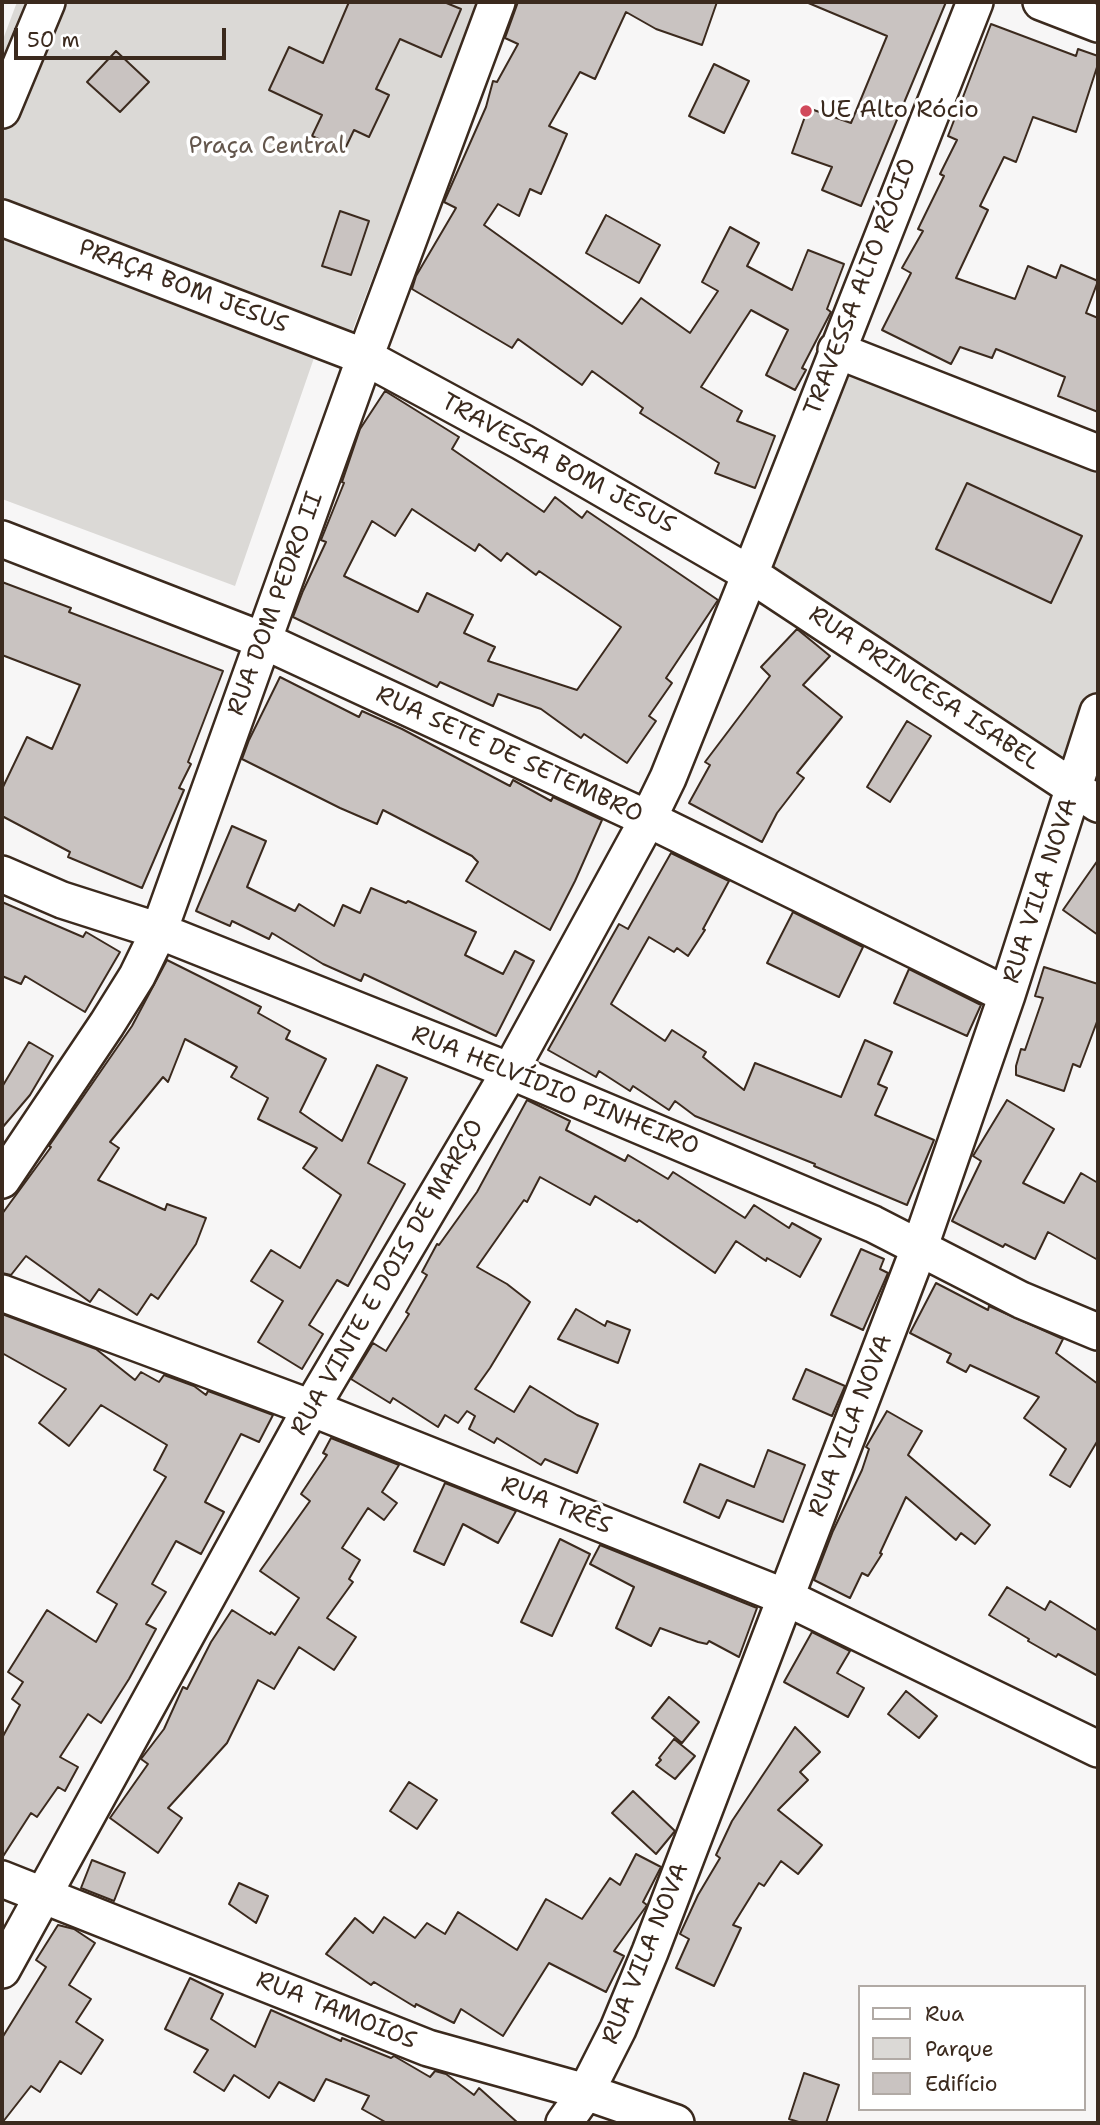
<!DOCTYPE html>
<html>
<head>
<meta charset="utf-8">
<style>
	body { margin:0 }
	#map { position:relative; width:1100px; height:2125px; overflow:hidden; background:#f7f6f6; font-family:"Shantell Sans",sans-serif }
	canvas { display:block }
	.frame { position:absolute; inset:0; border:4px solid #3b2a1e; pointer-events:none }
	.legend { position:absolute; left:858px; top:1985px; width:228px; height:126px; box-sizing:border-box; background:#fff; border:2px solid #b1aaa5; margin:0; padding:9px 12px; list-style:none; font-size:21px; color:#3b2a1e }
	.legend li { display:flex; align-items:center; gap:14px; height:35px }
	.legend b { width:35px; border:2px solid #b1aaa5 }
	.scale { position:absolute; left:14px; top:28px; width:212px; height:32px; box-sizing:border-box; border:4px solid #3b2a1e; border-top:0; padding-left:9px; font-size:21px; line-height:24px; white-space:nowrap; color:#3b2a1e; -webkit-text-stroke:5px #fff; paint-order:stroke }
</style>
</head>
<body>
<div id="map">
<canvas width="1100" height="2125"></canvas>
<div class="frame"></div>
<ul class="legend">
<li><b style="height:9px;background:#fff"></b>Rua</li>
<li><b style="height:19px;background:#dbd9d6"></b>Parque</li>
<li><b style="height:19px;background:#c9c3c1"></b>Edifício</li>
</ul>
<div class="scale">50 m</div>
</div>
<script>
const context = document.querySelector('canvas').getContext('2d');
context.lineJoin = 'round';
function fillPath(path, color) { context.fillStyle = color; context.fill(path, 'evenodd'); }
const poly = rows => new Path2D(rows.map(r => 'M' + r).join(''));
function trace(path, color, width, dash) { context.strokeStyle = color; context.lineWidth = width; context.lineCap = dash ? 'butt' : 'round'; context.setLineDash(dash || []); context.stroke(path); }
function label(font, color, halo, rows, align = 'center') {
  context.font = font + ' "Shantell Sans",sans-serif'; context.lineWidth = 7; context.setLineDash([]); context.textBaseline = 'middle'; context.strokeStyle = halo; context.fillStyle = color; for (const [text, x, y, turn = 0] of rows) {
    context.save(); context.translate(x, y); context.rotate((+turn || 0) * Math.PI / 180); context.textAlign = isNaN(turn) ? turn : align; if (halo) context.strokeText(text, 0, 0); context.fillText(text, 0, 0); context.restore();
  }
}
const green = poly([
	[17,2,478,2,351,334,2,202,2,42],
	[2,234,315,355,235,586,2,499],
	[836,350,1098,453,1098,715,1075,789,750,574]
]);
const building = poly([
	[349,2,444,2,461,9,441,57,400,39,376,89,389,95,369,137,354,130,344,151,312,136,322,115,269,90,289,47,323,63,349,2],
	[518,2,717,2,702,45,656,29,626,12,595,79,580,72,549,126,567,134,541,194,530,189,519,216,498,204,484,225,622,324,641,298,690,333,718,291,702,282,730,227,759,243,747,266,792,290,808,250,844,264,827,309,831,312,802,368,806,370,795,390,766,375,788,330,751,310,701,387,742,411,737,421,775,436,755,488,715,473,719,463,640,413,643,408,592,371,582,385,518,339,512,348,412,289,416,276,456,208,444,202,486,107,493,81,497,82,518,44,505,38,518,2],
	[806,2,946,2,861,206,822,190,832,167,792,153,808,108,851,123,887,36,806,2],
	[991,24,1076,56,1078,49,1098,56,1098,64,1076,132,1033,117,1016,162,1004,157,980,206,988,210,956,278,1015,299,1028,266,1056,278,1061,265,1098,281,1086,313,1098,318,1098,412,1058,396,1065,377,996,349,992,358,960,347,951,364,882,330,911,273,902,268,923,231,918,229,944,176,940,174,957,140,948,136,991,24],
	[116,51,149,82,120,112,87,82,116,51],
	[714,64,749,81,724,133,689,116,714,64],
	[340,211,369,221,351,275,322,266,340,211],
	[606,215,660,245,639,283,586,253,606,215],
	[385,391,459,437,452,449,544,512,555,497,582,518,587,511,718,600,666,678,672,683,649,716,656,721,627,763,584,734,581,738,541,709,498,694,493,706,440,682,437,687,293,617,303,591,326,542,321,540,344,483,342,482,360,429,385,391],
	[412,509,475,551,479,544,501,561,507,553,536,575,539,571,621,627,577,690,488,661,495,647,464,633,473,615,427,593,418,612,344,576,372,521,395,536,412,509],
	[967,483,1082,536,1051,603,936,549,967,483],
	[2,582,71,608,69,612,223,671,188,762,191,764,179,788,184,790,142,888,68,857,70,852,2,816,2,789,27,737,52,749,80,685,2,655,2,582],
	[797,629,830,656,803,685,842,717,797,773,804,778,777,813,762,842,689,803,710,765,705,762,770,676,761,667,797,629],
	[280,677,359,717,362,711,402,729,510,786,513,780,551,801,553,797,602,820,575,881,550,930,466,881,478,862,472,856,383,810,377,824,340,808,242,759,249,740,280,677],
	[907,721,931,736,890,802,867,787,907,721],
	[232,826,266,841,247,887,295,911,299,904,334,926,343,905,360,913,371,888,406,903,408,901,476,932,465,955,503,974,515,951,534,961,496,1036,364,974,361,981,323,964,272,933,269,939,232,921,230,926,196,911,232,826],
	[671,853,729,881,703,929,705,930,688,956,677,948,674,952,649,937,611,1004,665,1041,672,1030,706,1052,703,1057,744,1090,755,1063,841,1097,865,1040,892,1052,878,1084,887,1088,875,1115,934,1140,907,1205,814,1166,815,1164,695,1116,675,1101,669,1110,633,1086,630,1091,599,1071,596,1077,548,1050,619,924,628,929,671,853],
	[1098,860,1098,935,1063,910,1098,860],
	[2,902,83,937,86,932,120,952,85,1012,25,976,21,984,2,976,2,902],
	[793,912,863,947,839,997,767,963,793,912],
	[167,960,261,1007,258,1013,290,1031,286,1039,326,1059,300,1112,342,1141,377,1065,407,1078,368,1163,405,1184,348,1286,337,1280,309,1325,323,1334,302,1369,258,1342,283,1301,251,1281,271,1250,300,1268,341,1195,303,1168,317,1148,258,1119,268,1098,231,1077,237,1067,185,1039,168,1082,163,1077,110,1142,119,1148,98,1180,165,1210,167,1204,206,1218,196,1244,158,1299,151,1294,137,1315,99,1289,90,1302,26,1256,11,1275,2,1273,2,1214,51,1147,49,1146,132,1026,167,960],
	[1044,967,1098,984,1098,1019,1080,1067,1073,1064,1064,1091,1016,1075,1016,1066,1021,1049,1025,1050,1043,998,1035,996,1044,967],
	[909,969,981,1005,967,1036,894,1003,909,969],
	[29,1042,53,1056,30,1095,2,1128,2,1087,29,1042],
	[527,1100,570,1121,566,1130,625,1161,628,1155,668,1179,673,1172,745,1218,754,1205,789,1228,792,1223,821,1239,800,1277,767,1258,766,1261,736,1241,715,1273,639,1220,637,1222,595,1196,590,1205,540,1177,527,1202,524,1200,477,1267,507,1284,530,1302,490,1368,475,1389,514,1412,530,1386,577,1415,598,1424,577,1473,545,1459,541,1465,497,1438,494,1443,469,1429,475,1416,467,1411,458,1423,445,1415,438,1427,393,1398,390,1403,351,1379,373,1343,386,1351,409,1314,406,1312,427,1275,422,1272,437,1244,439,1245,477,1192,527,1100],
	[1007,1100,1054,1129,1023,1183,1064,1203,1081,1173,1098,1183,1098,1260,1048,1232,1035,1259,1005,1244,1003,1247,952,1221,981,1161,973,1156,1007,1100],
	[861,1249,884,1259,880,1269,888,1273,863,1330,831,1315,861,1249],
	[936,1283,988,1310,989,1306,1063,1339,1056,1353,1098,1384,1098,1440,1070,1487,1050,1475,1066,1449,1024,1418,1039,1397,970,1365,966,1372,947,1362,951,1354,910,1333,936,1283],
	[576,1309,605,1326,607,1321,630,1330,618,1363,558,1339,576,1309],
	[2,1314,96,1349,135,1380,141,1372,159,1382,164,1375,194,1386,206,1395,208,1391,273,1415,259,1442,241,1434,205,1502,224,1512,201,1554,176,1541,152,1584,166,1592,146,1624,156,1629,129,1679,101,1723,88,1714,60,1757,78,1767,65,1791,58,1787,37,1817,31,1813,2,1858,2,1738,20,1705,12,1699,23,1682,8,1672,47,1610,96,1642,117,1604,97,1592,166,1477,154,1470,167,1445,101,1405,69,1446,39,1423,66,1389,2,1353,2,1314],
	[806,1369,845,1386,832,1416,793,1399,806,1369],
	[887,1411,922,1431,908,1455,990,1525,975,1544,961,1533,956,1540,906,1497,880,1553,882,1554,868,1576,862,1573,850,1598,814,1580,833,1531,862,1470,869,1449,866,1447,887,1411],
	[331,1438,399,1465,382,1492,397,1503,384,1520,368,1508,342,1548,360,1560,349,1579,353,1582,327,1618,356,1637,334,1670,299,1647,274,1689,258,1680,227,1743,168,1808,182,1818,158,1853,110,1818,148,1764,141,1759,164,1729,183,1687,187,1689,211,1642,232,1610,270,1634,271,1632,275,1635,299,1598,260,1571,310,1501,301,1494,327,1455,323,1453,331,1438],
	[768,1450,805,1465,783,1522,727,1500,719,1518,684,1502,700,1464,754,1487,768,1450],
	[445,1483,516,1511,498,1543,463,1524,444,1565,414,1551,445,1483],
	[560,1539,590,1554,552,1636,521,1622,560,1539],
	[600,1545,757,1608,739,1657,709,1641,707,1644,698,1642,660,1628,651,1646,616,1628,634,1587,590,1564,600,1545],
	[1007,1587,1045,1610,1050,1601,1098,1631,1098,1676,1058,1654,1056,1657,1028,1641,1029,1639,989,1615,1007,1587],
	[812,1632,850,1651,837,1673,864,1688,848,1717,784,1682,812,1632],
	[906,1691,937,1716,919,1738,888,1714,906,1691],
	[669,1697,699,1722,682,1743,652,1718,669,1697],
	[795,1727,820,1752,800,1772,808,1780,778,1810,822,1845,798,1874,781,1861,764,1886,759,1883,733,1925,741,1928,714,1986,676,1968,689,1939,680,1934,698,1895,720,1858,716,1855,732,1821,795,1727],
	[674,1739,695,1756,675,1779,656,1765,661,1760,659,1758,674,1739],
	[409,1782,437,1800,417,1829,390,1811,409,1782],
	[633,1791,675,1831,656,1854,612,1813,633,1791],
	[636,1854,661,1867,643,1902,647,1905,645,1908,614,1951,624,1956,606,1992,549,1963,503,2036,461,2009,454,2023,416,2004,415,2007,374,1982,371,1985,326,1954,355,1918,373,1933,384,1917,415,1938,427,1923,445,1934,458,1912,517,1950,546,1899,582,1919,610,1878,620,1885,636,1854],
	[92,1860,125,1873,114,1901,81,1888,92,1860],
	[239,1883,268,1896,256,1923,229,1904,239,1883],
	[58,1925,74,1929,95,1943,69,1985,91,1999,76,2022,103,2040,81,2074,60,2061,40,2092,31,2086,2,2123,2,2038,46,1967,36,1960,58,1925],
	[190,1978,223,1994,211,2019,255,2047,271,2010,341,2041,342,2038,391,2058,394,2056,430,2077,435,2071,446,2074,474,2095,479,2088,518,2123,387,2123,362,2109,369,2096,326,2079,314,2101,279,2082,269,2098,234,2075,224,2091,194,2072,208,2050,165,2029,190,1978],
	[804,2073,839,2085,826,2123,802,2123,789,2119,804,2073]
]);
const minor = poly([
	[1041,2,1098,24],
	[2,110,47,2],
	[2,218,365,357,522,442,750,574,1098,804],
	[836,350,1098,453],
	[2,539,262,640,648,819,1007,995],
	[2,874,62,900,159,931,510,1071,873,1224,1021,1300,1098,1332],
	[2,1180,107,1024,137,976,159,931,365,357,497,2],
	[2,1293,311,1408,785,1597,1098,1749],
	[2,1879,428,2048,586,2092,676,2123],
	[2,1970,311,1408,510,1071,648,819,668,778,750,574,975,2],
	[564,2123,586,2092,618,2029,650,1952,920,1246,1007,995,1098,712]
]);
const markers = [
	[806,111,7,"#d1495b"]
];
const poiNames = [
	["UE Alto Rócio",820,111]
];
const parkNames = [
	["Praça Central",267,147]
];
const streetNames = [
	["PRAÇA BOM JESUS",183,287,21],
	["TRAVESSA ALTO RÓCIO",861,287,-69],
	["TRAVESSA BOM JESUS",558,464,29],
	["RUA DOM PEDRO II",276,604,-70],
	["RUA PRINCESA ISABEL",924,689,34],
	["RUA SETE DE SETEMBRO",509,755,25],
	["RUA VILA NOVA",1041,891,-72],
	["RUA HELVÍDIO PINHEIRO",555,1091,22],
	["RUA VINTE E DOIS DE MARÇO",388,1278,-60],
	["RUA VILA NOVA",851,1426,-69],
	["RUA TRÊS",556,1506,22],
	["RUA VILA NOVA",646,1954,-68],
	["RUA TAMOIOS",336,2011,22]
];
fillPath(green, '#dbd9d6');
fillPath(building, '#c9c3c1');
trace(building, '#3b2a1e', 2);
trace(minor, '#3b2a1e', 40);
trace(minor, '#fff', 35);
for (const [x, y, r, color] of markers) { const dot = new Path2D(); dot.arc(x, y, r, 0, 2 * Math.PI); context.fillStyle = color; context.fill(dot); trace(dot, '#fff', 2.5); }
label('24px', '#3b2a1e', '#fff', poiNames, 'left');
label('24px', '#63564c', '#fff', parkNames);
label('24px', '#3b2a1e', '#fff', streetNames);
</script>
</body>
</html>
